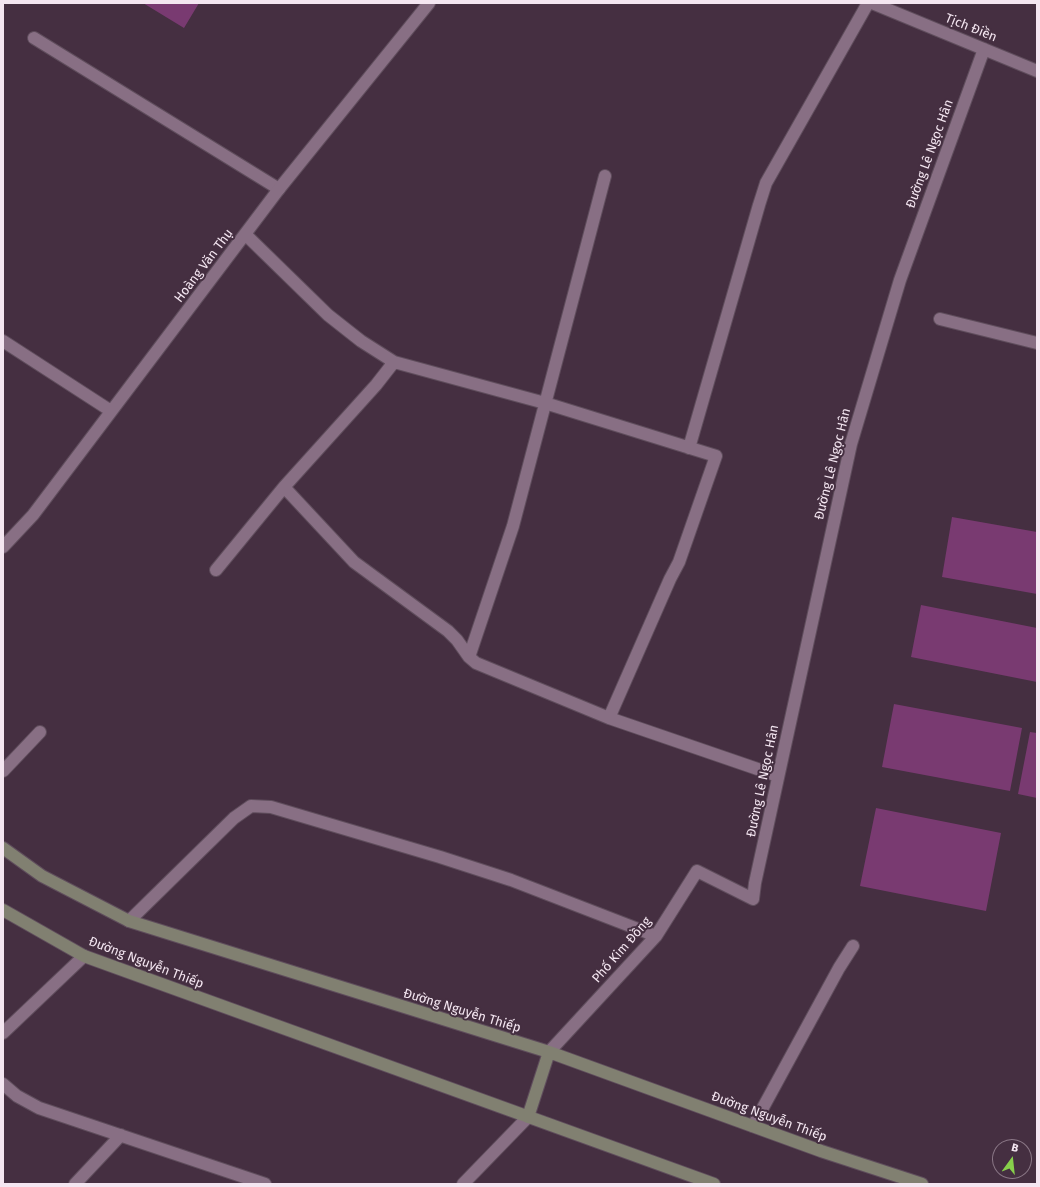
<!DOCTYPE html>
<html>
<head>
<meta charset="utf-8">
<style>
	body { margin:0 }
	#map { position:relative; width:1040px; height:1187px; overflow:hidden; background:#452f41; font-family:"Fira Sans",sans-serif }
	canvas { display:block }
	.frame { position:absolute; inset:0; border:4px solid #f4e6f1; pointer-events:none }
	.north { position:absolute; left:992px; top:1139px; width:40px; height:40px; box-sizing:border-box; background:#452f41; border:1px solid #8b7887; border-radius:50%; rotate:15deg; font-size:11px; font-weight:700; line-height:16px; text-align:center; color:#f4e6f1 }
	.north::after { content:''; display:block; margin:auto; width:14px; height:18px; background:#87cf4b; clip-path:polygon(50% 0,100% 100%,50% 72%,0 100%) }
</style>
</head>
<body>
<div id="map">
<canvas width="1040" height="1187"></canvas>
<div class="frame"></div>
<div class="north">B</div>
</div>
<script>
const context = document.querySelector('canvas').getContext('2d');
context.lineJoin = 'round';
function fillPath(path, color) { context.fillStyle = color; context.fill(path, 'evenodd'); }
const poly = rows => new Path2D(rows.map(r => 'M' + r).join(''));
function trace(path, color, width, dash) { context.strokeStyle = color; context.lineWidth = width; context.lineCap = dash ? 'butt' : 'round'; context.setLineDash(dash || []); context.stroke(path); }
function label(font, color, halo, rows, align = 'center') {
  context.font = font + ' "Fira Sans",sans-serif'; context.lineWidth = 4; context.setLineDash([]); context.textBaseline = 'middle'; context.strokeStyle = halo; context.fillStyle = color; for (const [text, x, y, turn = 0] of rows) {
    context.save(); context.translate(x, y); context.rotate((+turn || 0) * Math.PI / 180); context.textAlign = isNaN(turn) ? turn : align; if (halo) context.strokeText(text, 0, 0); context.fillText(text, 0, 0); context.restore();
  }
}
const building = poly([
	[143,3,199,3,184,28],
	[952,517,1037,532,1037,594,942,577],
	[921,605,1037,628,1037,682,911,657],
	[894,704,1022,728,1010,791,882,767],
	[1030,732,1037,733,1037,798,1018,794],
	[876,808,1001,833,986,911,860,886]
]);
const lane = poly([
	[34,38,279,189]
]);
const street = poly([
	[872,3,1037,71],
	[245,234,328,315,361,341,394,362,545,403,716,456,679,562,670,579,609,718],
	[940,319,1037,343],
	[3,341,111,411],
	[689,448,759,205,766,183,868,3],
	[284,487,354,562,448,631,457,640,469,657,476,663,609,718,778,776],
	[3,547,33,515,279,189,429,3],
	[216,570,284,487,376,385,394,362],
	[469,657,513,526,605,176],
	[3,771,40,732],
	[129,921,234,818,251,806,271,807,440,857,511,880,656,936],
	[3,1033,84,956],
	[549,1052,656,936,697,871,753,899,755,883,851,444,900,280,984,49],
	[3,1084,17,1096,39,1108,265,1184],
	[753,1126,839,968,853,946],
	[75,1184,121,1135],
	[463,1184,528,1117]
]);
const secondary = poly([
	[3,848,42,876,129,921,549,1052,821,1151,922,1184],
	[3,910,84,956,714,1184],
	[528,1117,549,1052]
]);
const streetNames = [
	["Tịch Điền",971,28,22],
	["Đường Lê Ngọc Hân",930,154,-70],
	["Hoàng Văn Thụ",204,266,-53],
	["Đường Lê Ngọc Hân",833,464,-76],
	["Đường Lê Ngọc Hân",763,781,-78],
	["Phố Kim Đồng",622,950,-49],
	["Đường Nguyễn Thiếp",146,963,21],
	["Đường Nguyễn Thiếp",462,1011,17],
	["Đường Nguyễn Thiếp",769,1117,20]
];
fillPath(building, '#793a71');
trace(lane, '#5f4d5c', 14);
trace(street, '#5f4d5c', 14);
trace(secondary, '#5f4d5c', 14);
trace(lane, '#886f84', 12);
trace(street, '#886f84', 12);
trace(secondary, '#818071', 12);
label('13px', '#f4e6f1', '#452f41', streetNames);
</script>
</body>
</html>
